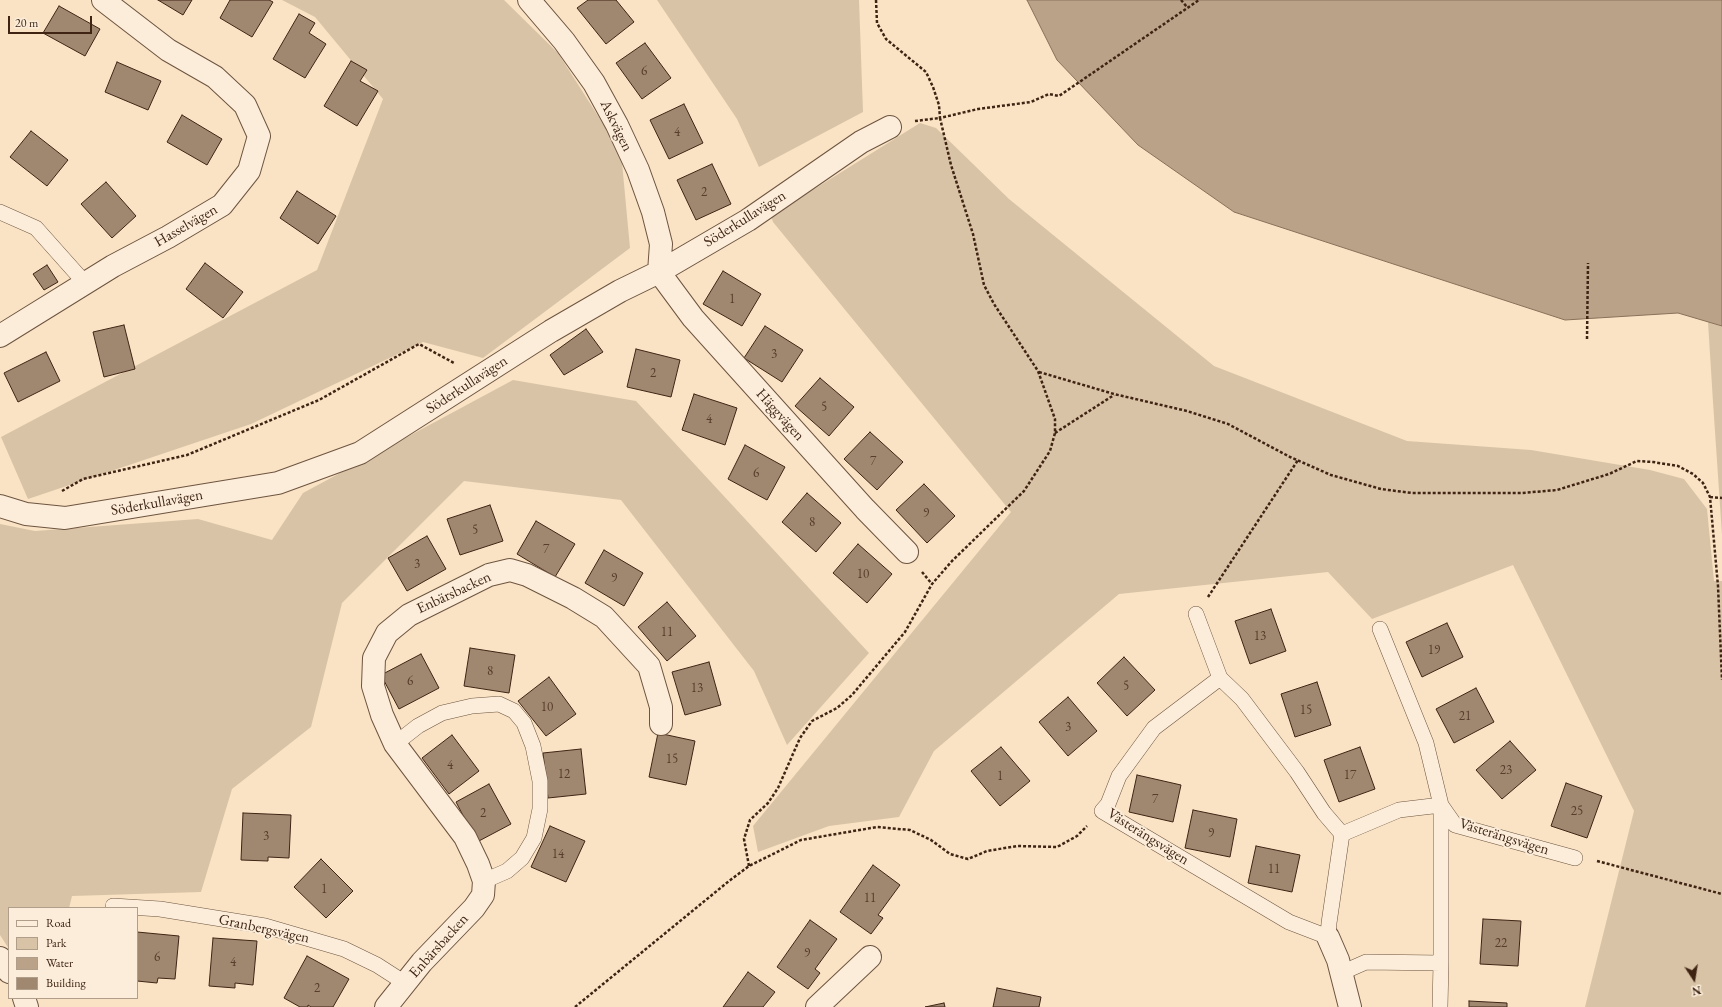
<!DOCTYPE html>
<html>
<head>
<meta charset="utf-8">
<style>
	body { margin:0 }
	#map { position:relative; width:1722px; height:1007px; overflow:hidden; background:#f9e3c4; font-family:"EB Garamond",serif }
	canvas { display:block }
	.legend { position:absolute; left:8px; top:907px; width:130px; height:92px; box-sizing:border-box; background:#fbedd9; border:1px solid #b09d8a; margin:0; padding:5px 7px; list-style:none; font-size:12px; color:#3f2414 }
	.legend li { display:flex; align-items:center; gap:8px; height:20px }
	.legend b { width:20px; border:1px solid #b09d8a }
	.north { position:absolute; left:1674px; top:959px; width:40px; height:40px; -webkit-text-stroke:3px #fbedd9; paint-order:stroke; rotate:168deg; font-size:11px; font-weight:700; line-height:16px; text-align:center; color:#3f2414 }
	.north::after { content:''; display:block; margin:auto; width:14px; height:18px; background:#3f2414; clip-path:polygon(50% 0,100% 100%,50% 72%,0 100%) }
	.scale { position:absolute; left:8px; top:16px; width:84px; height:18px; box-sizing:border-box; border:2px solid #3f2414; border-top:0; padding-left:5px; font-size:12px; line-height:14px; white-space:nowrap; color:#3f2414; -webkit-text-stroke:3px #fbedd9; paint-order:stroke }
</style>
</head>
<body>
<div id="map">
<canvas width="1722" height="1007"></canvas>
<ul class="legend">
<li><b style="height:5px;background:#fbedd9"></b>Road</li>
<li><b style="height:11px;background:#d9c3a6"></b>Park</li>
<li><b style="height:11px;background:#baa288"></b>Water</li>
<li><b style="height:11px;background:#a08770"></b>Building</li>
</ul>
<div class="north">N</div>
<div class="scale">20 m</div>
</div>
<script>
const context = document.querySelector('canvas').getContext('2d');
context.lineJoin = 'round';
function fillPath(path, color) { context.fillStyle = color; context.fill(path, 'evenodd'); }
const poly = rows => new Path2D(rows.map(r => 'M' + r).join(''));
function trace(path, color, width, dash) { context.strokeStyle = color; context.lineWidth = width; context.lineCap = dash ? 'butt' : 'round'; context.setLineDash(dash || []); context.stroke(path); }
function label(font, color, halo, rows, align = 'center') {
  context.font = font + ' "EB Garamond",serif'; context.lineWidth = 4; context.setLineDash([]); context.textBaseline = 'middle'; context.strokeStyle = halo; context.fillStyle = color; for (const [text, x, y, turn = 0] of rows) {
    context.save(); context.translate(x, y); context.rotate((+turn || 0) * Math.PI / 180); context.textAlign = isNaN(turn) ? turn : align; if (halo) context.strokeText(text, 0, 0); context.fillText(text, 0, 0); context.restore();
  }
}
const green = poly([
	[282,0,504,0,558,53,621,152,630,248,483,358,423,342,251,424,28,499,1,437,317,270,383,99,315,17],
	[657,0,859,0,863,112,759,167,737,119],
	[920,123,936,128,1009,199,1214,366,1407,441,1531,450,1650,470,1684,479,1707,509,1714,581,1722,581,1722,1007,1585,1007,1634,811,1513,565,1372,619,1328,572,1119,594,934,751,899,817,829,826,758,852,753,826,1011,512,773,222,771,216],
	[1708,322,1722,326,1722,535,1713,402],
	[513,380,636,401,869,653,787,745,754,671,621,500,464,481,342,603,311,727,232,789,201,892,72,896,69,908,9,908,9,949,0,935,0,524,35,531,198,519,272,540,303,493]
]);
const water = poly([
	[1027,0,1722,0,1722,326,1678,313,1565,320,1234,212,1138,145,1057,60,1027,0]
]);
const building = poly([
	[158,0,192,0,183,15,158,0],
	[230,0,269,0,273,2,252,37,220,18,230,0],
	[588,0,616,0,634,22,606,44,577,8,588,0],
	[59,6,100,29,85,56,43,33,59,6],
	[299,14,315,23,309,33,326,44,305,78,273,59,299,14],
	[645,43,671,78,642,99,616,63,645,43],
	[351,61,367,70,360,81,378,91,357,126,324,106,351,61],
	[117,62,161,81,148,110,105,92,117,62],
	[684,104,703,143,669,159,650,120,684,104],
	[182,115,222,139,207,165,167,142,182,115],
	[31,131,68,160,47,186,10,157,31,131],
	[712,164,731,204,696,220,677,180,712,164],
	[106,182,136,216,112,238,81,204,106,182],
	[297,191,336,216,318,244,280,218,297,191],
	[205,263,243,292,223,318,186,289,205,263],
	[47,265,58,282,44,290,33,274,47,265],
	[723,271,761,294,742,326,703,304,723,271],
	[124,325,135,369,104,377,93,332,124,325],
	[765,326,803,350,782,382,744,358,765,326],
	[586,329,603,352,564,375,550,355,586,329],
	[636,349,680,360,671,397,627,387,636,349],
	[46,352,60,381,18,402,4,373,46,352],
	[820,378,854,407,829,436,795,406,820,378],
	[694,394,737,408,725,445,682,430,694,394],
	[870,432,903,462,877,490,844,459,870,432],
	[745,445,785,467,767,500,728,479,745,445],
	[924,484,955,516,927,543,896,510,924,484],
	[807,493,841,523,816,552,782,522,807,493],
	[490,505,503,541,460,555,447,519,490,505],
	[536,521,575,544,555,577,517,554,536,521],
	[427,536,446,569,407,591,388,558,427,536],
	[858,544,892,574,867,603,833,573,858,544],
	[604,550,643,573,624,606,585,583,604,550],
	[667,602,696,636,667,661,638,627,667,602],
	[1271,609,1286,651,1250,664,1235,621,1271,609],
	[1447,623,1463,657,1422,677,1406,642,1447,623],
	[470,648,515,655,509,693,464,686,470,648],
	[421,654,439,688,399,709,381,675,421,654],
	[1124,657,1155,690,1127,716,1097,683,1124,657],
	[709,662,721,705,685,715,672,672,709,662],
	[549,677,576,714,546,736,518,701,549,677],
	[1317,682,1331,725,1295,737,1281,694,1317,682],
	[1476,688,1494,722,1454,743,1436,709,1476,688],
	[1068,697,1097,731,1068,756,1039,722,1068,697],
	[658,733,695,741,686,785,649,777,658,733],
	[452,735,479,771,449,794,422,758,452,735],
	[1510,741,1536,770,1502,799,1476,770,1510,741],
	[1001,747,1030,781,1000,806,971,771,1001,747],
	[1360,747,1375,789,1339,802,1324,760,1360,747],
	[581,749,586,794,548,798,543,753,581,749],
	[1137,775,1181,785,1173,822,1129,812,1137,775],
	[1566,783,1602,796,1587,838,1551,826,1566,783],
	[489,784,511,824,477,842,456,802,489,784],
	[1193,810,1237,819,1230,857,1185,848,1193,810],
	[243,813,291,815,289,858,268,857,268,861,241,860,243,813],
	[550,826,585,841,566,882,531,867,550,826],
	[1256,846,1300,855,1292,892,1248,883,1256,846],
	[321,859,353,891,326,918,294,887,321,859],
	[873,865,900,885,878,915,883,918,871,934,840,912,873,865],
	[1483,919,1521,921,1518,966,1480,964,1483,919],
	[810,920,837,939,815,969,820,973,808,989,777,967,810,920],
	[137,932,179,936,175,979,158,978,157,983,137,981,137,932],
	[213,938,257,941,253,985,235,983,235,988,209,986,213,938],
	[307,956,349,979,333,1007,311,1007,308,1005,308,1007,300,1007,284,998,307,956],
	[748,972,775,992,763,1007,723,1007,748,972],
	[997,988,1041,997,1039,1007,993,1007,997,988],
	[1469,1001,1507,1003,1507,1007,1469,1007,1469,1001],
	[944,1003,945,1007,925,1007,944,1003]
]);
const path = poly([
	[876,0,877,23,886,39,926,72,933,87,939,105,940,118,978,109,1031,102,1049,94,1059,96,1199,0],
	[1181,0,1187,7],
	[1587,339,1588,263],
	[1039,372,1114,394,1187,411,1228,424,1290,457,1331,475,1381,489,1412,493,1522,493,1557,490,1609,474,1637,461,1653,462,1678,466,1693,474,1703,483,1710,497,1718,586,1722,680],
	[1055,433,1114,395],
	[62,491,83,479,187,455,319,400,419,344,454,363],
	[1710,497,1722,498],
	[922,572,932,584],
	[1208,597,1298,460],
	[1597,861,1722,894],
	[749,866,744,839,750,820,768,803,778,788,800,738,812,721,837,708,852,695,905,632,932,584,952,561,1024,491,1050,451,1055,433,1055,419,1038,371,994,304,984,285,973,234,951,165,940,118,915,121],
	[575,1007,729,881,749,866,801,840,877,827,910,830,931,840,950,854,968,859,987,851,1017,846,1057,847,1077,836,1087,826]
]);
const lane = poly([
	[0,212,36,228,85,283],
	[1196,614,1220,678,1242,699,1297,772,1324,813,1342,834,1329,923,1328,937,1289,922,1102,811,1108,804,1119,776,1154,728,1220,678],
	[1380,629,1426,743,1441,805,1455,825,1575,858],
	[395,744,418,726,442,713,472,706,499,704,514,711,524,723,533,746,540,781,540,809,534,838,522,858,507,871,484,881],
	[1342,834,1399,810,1441,805,1441,963,1440,1007],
	[113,906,160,909,265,926,344,949,377,965,405,983],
	[1341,973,1366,962,1441,963]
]);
const street = poly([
	[529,0,564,41,594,83,617,125,638,170,653,212,661,244,659,272,693,318,865,509,907,552],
	[0,336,113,266,168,237,222,205,249,171,259,136,245,105,215,77,168,50,103,0],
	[0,506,26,514,65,518,278,483,360,453,551,331,620,291,659,272,748,220,861,142,890,127],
	[1328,937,1338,960,1350,1007],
	[0,958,9,972],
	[24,998,27,1007],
	[386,1007,422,962,474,908,483,895,484,881,478,864,465,837,395,744,382,715,373,686,374,658,387,633,409,615,489,575,510,570,527,575,573,598,604,617,649,666,661,707,661,724],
	[817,1007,870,957]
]);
const numberNames = [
	["6",644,71],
	["4",677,132],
	["2",704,192],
	["1",732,299],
	["3",774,354],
	["2",653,373],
	["5",824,407],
	["4",709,419],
	["7",873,461],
	["6",756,473],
	["9",926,513],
	["8",812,522],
	["5",475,530],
	["7",546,549],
	["3",417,564],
	["10",863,574],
	["9",614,578],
	["11",667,632],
	["13",1260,636],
	["19",1434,650],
	["8",490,671],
	["6",410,681],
	["5",1126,686],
	["13",697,688],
	["10",547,707],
	["15",1306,710],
	["21",1465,716],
	["3",1068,727],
	["15",672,759],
	["4",450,765],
	["23",1506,770],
	["12",564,774],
	["17",1350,775],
	["1",1000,776],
	["7",1155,799],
	["25",1577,811],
	["2",483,813],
	["9",1211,833],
	["3",266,836],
	["14",558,854],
	["11",1274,869],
	["1",324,889],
	["11",870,898],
	["22",1501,943],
	["9",807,953],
	["6",157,957],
	["4",233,962],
	["2",317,988]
];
const streetNames = [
	["Askvägen",616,126,64],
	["Söderkullavägen",745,219,-32],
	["Hasselvägen",186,226,-30],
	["Söderkullavägen",467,385,-33],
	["Häggvägen",780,415,48],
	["Söderkullavägen",157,503,-10],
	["Enbärsbacken",454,593,-25],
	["Västerängsvägen",1148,837,32],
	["Västerängsvägen",1504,837,17],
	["Granbergsvägen",264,929,12],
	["Enbärsbacken",439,946,-48]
];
fillPath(green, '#d9c3a6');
fillPath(water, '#baa288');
trace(water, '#89705a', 1);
fillPath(building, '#a08770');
trace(building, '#3f2414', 1);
trace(lane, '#6e5440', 16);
trace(street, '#6e5440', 24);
trace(path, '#3f2414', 2.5, [3, 2]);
trace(lane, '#fbedd9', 15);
trace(street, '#fbedd9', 22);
label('13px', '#573d2b', null, numberNames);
label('15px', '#3f2414', '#fbedd9', streetNames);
</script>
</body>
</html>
